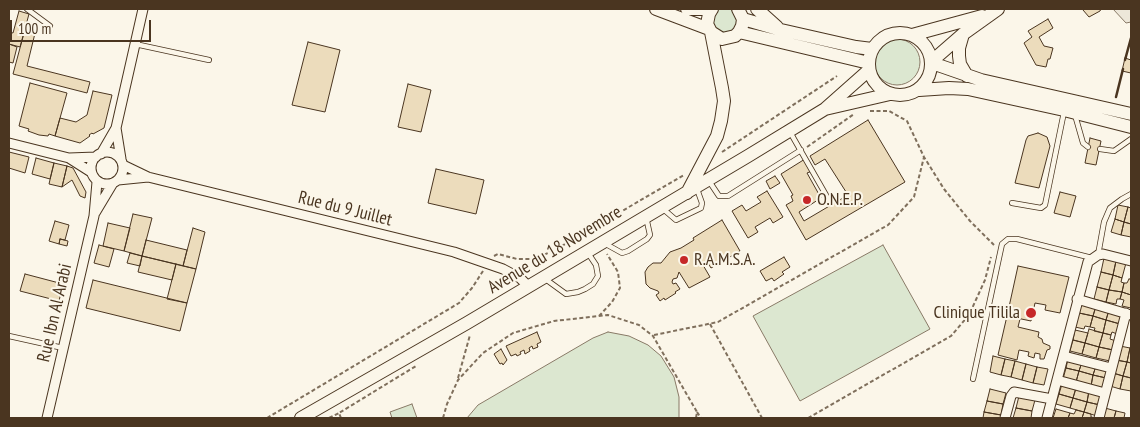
<!DOCTYPE html>
<html>
<head>
<meta charset="utf-8">
<style>
	body { margin:0 }
	#map { position:relative; width:1140px; height:427px; overflow:hidden; background:#fbf6e9; font-family:"PT Sans Narrow",sans-serif }
	canvas { display:block }
	.frame { position:absolute; inset:0; border:10px solid #4a3520; pointer-events:none }
	.scale { position:absolute; left:10px; top:20px; width:141px; height:22px; box-sizing:border-box; border:2px solid #4a3520; border-top:0; padding-left:6px; font-size:15px; line-height:18px; white-space:nowrap; color:#4a3520; -webkit-text-stroke:4px #fbf6e9; paint-order:stroke }
</style>
</head>
<body>
<div id="map">
<canvas width="1140" height="427"></canvas>
<div class="frame"></div>
<div class="scale">100 m</div>
</div>
<script>
const context = document.querySelector('canvas').getContext('2d');
context.lineJoin = 'round';
function fillPath(path, color) { context.fillStyle = color; context.fill(path, 'evenodd'); }
const poly = rows => new Path2D(rows.map(r => 'M' + r).join(''));
function trace(path, color, width, dash) { context.strokeStyle = color; context.lineWidth = width; context.lineCap = dash ? 'butt' : 'round'; context.setLineDash(dash || []); context.stroke(path); }
function label(font, color, halo, rows, align = 'center') {
  context.font = font + ' "PT Sans Narrow",sans-serif'; context.lineWidth = 4; context.setLineDash([]); context.textBaseline = 'middle'; context.strokeStyle = halo; context.fillStyle = color; for (const [text, x, y, turn = 0] of rows) {
    context.save(); context.translate(x, y); context.rotate((+turn || 0) * Math.PI / 180); context.textAlign = isNaN(turn) ? turn : align; if (halo) context.strokeText(text, 0, 0); context.fillText(text, 0, 0); context.restore();
  }
}
const green = poly([
	[716,9,733,9,736,11,738,28,718,36,710,17,716,9],
	'874 62a23 23 0 1 1 46 0a23 23 0 1 1-46 0Z',
	[883,245,930,329,800,401,753,316,883,245],
	[608,332,629,336,648,345,661,356,674,377,679,397,679,418,467,418,478,405,593,338,608,332],
	[412,404,417,418,392,418,390,412,412,404]
]);
const parking = poly([
	[1113,9,1131,9,1131,22,1126,23,1113,9]
]);
const building = poly([
	[1084,9,1101,9,1100,11,1089,17,1083,10,1084,9],
	[19,11,29,14,20,47,9,44,9,32,13,33,19,11],
	[1048,19,1053,28,1039,37,1044,46,1053,48,1050,59,1048,59,1046,67,1036,65,1024,43,1032,37,1028,31,1048,19],
	[27,22,37,25,27,66,90,82,87,93,13,74,27,22],
	[308,42,340,50,325,112,292,105,308,42],
	[9,44,17,47,13,63,9,62,9,44],
	[1125,58,1131,60,1131,73,1122,71,1125,58],
	[30,83,67,93,55,136,49,134,48,136,39,135,28,131,29,129,19,126,30,83],
	[408,84,431,90,421,132,398,127,408,84],
	[93,91,112,95,104,128,93,134,92,133,89,135,90,136,80,143,55,136,60,118,76,122,87,115,93,91],
	[868,120,905,182,806,240,786,205,793,201,791,196,793,195,781,174,805,159,812,171,807,173,821,198,799,212,804,221,848,195,825,159,815,165,810,156,868,120],
	[1038,133,1047,137,1050,146,1039,188,1015,183,1026,140,1028,136,1038,133],
	[1090,138,1101,141,1096,165,1085,163,1090,138],
	[9,152,29,157,25,173,9,168,9,152],
	[36,158,54,163,50,179,32,174,36,158],
	[54,163,67,166,62,187,49,184,54,163],
	[67,166,73,168,86,192,85,198,80,196,72,180,62,187,67,166],
	[436,169,484,180,476,214,428,203,436,169],
	[775,176,780,183,770,189,766,181,775,176],
	[767,191,783,217,773,223,770,218,755,227,758,232,748,238,732,211,742,205,746,211,761,202,757,197,767,191],
	[1060,192,1076,196,1070,217,1054,213,1060,192],
	[1118,205,1128,207,1124,222,1115,219,1118,205],
	[1128,207,1131,208,1131,224,1124,222,1128,207],
	[133,214,152,218,142,256,124,251,133,214],
	[1115,219,1124,222,1121,235,1111,232,1115,219],
	[722,220,740,251,711,268,708,263,703,265,710,277,689,288,679,272,677,278,673,279,672,282,673,284,676,283,680,289,675,292,676,293,665,300,664,298,660,301,656,295,659,293,658,291,650,288,646,284,645,272,648,267,653,263,661,263,670,252,681,248,694,240,693,238,722,220],
	[55,221,69,225,65,240,60,239,59,244,49,241,55,221],
	[1124,222,1131,224,1131,237,1121,235,1124,222],
	[108,223,130,228,124,251,103,246,108,223],
	[193,228,205,232,196,269,183,266,193,228],
	[60,239,68,241,67,246,59,244,60,239],
	[146,240,187,250,183,266,142,256,146,240],
	[99,245,114,249,109,267,94,263,99,245],
	[130,253,142,256,140,266,127,263,130,253],
	[142,256,176,264,172,280,138,272,142,256],
	[784,257,790,267,782,272,784,274,774,281,772,278,766,281,760,271,784,257],
	[1104,258,1116,261,1113,275,1101,272,1104,258],
	[1116,261,1126,263,1122,278,1113,275,1116,261],
	[176,264,196,269,187,303,167,299,176,264],
	[1018,266,1069,277,1060,313,1045,310,1046,305,1035,303,1031,321,1007,316,1018,266],
	[1101,272,1113,275,1109,290,1097,287,1101,272],
	[25,274,63,284,59,301,20,291,25,274],
	[1113,275,1122,278,1121,282,1124,283,1122,292,1109,290,1113,275],
	[1129,279,1131,279,1131,295,1122,292,1124,283,1127,283,1129,279],
	[93,280,187,303,180,331,86,308,93,280],
	[1097,287,1109,290,1106,302,1094,299,1097,287],
	[1109,290,1122,292,1120,299,1117,299,1116,304,1106,302,1109,290],
	[1122,292,1131,295,1131,308,1122,306,1124,300,1120,299,1122,292],
	[1081,302,1096,306,1093,316,1079,313,1081,302],
	[1096,306,1109,310,1106,320,1093,316,1096,306],
	[1109,310,1123,314,1120,324,1106,320,1109,310],
	[1079,313,1093,316,1090,327,1085,326,1084,329,1075,327,1079,313],
	[1007,316,1020,319,1018,327,1039,332,1038,337,1042,339,1043,343,1050,346,1050,349,1047,350,1044,359,1040,359,1040,354,1035,353,1034,358,1028,356,1029,352,1019,350,1017,360,998,355,1007,316],
	[1093,316,1106,320,1103,333,1094,331,1095,328,1090,327,1093,316],
	[1106,320,1120,324,1117,334,1112,332,1111,335,1103,333,1106,320],
	[1089,329,1103,333,1099,347,1085,343,1089,329],
	[1075,330,1088,333,1085,343,1073,340,1075,330],
	[537,332,541,342,537,344,538,347,533,349,532,346,529,348,530,351,525,354,524,350,520,352,521,354,517,356,516,354,511,356,506,346,537,332],
	[1103,333,1111,335,1110,339,1116,341,1113,350,1099,347,1103,333],
	[1073,340,1085,343,1082,354,1070,351,1073,340],
	[1085,343,1099,347,1096,358,1082,354,1085,343],
	[1120,346,1130,348,1127,362,1116,360,1120,346],
	[1099,347,1113,350,1110,361,1096,358,1099,347],
	[1130,348,1131,349,1131,363,1127,362,1130,348],
	[501,349,507,360,503,365,502,363,500,364,494,354,501,349],
	[993,356,1005,359,1001,375,990,372,993,356],
	[1005,359,1015,361,1011,377,1001,375,1005,359],
	[1068,359,1082,362,1079,371,1066,368,1068,359],
	[1116,360,1127,362,1123,376,1113,373,1116,360],
	[1015,361,1026,364,1022,380,1011,377,1015,361],
	[1082,362,1096,366,1093,375,1079,371,1082,362],
	[1127,362,1131,363,1131,378,1123,376,1127,362],
	[1026,364,1037,367,1033,383,1022,380,1026,364],
	[1096,366,1108,369,1106,378,1093,375,1096,366],
	[1037,367,1048,369,1044,385,1033,383,1037,367],
	[1066,368,1079,371,1076,382,1063,379,1066,368],
	[1079,371,1093,375,1091,386,1076,382,1079,371],
	[1113,373,1123,376,1120,389,1110,386,1113,373],
	[1093,375,1106,378,1103,389,1091,386,1093,375],
	[1123,376,1131,378,1131,391,1120,389,1123,376],
	[1062,384,1076,388,1073,398,1059,394,1062,384],
	[1076,388,1089,391,1087,402,1073,398,1076,388],
	[990,389,1006,393,1003,404,987,401,990,389],
	[1089,391,1103,395,1100,405,1087,402,1089,391],
	[1059,394,1073,398,1070,408,1056,404,1059,394],
	[1019,396,1035,400,1032,411,1016,408,1019,396],
	[1073,398,1087,402,1084,412,1070,408,1073,398],
	[987,401,1003,404,1001,415,984,412,987,401],
	[1087,402,1100,405,1097,416,1084,412,1087,402],
	[1016,408,1032,411,1031,418,1013,418,1016,408],
	[1105,408,1116,411,1114,418,1102,418,1105,408],
	[1056,409,1070,413,1068,418,1053,418,1056,409],
	[1076,410,1084,412,1082,418,1068,418,1070,413,1074,414,1076,410],
	[1116,411,1125,413,1124,418,1114,418,1116,411],
	[984,412,1001,415,1000,418,983,418,984,412],
	[1084,412,1091,414,1091,417,1096,418,1082,418,1084,412]
]);
const path = poly([
	[870,111,889,111,907,121,924,157,944,189,970,221,994,245],
	[807,147,854,114],
	[722,152,837,76],
	[494,256,498,254,517,259,534,259,555,250,684,175],
	[599,316,612,302,620,288,618,272,607,254],
	[710,324,762,418],
	[654,335,718,322,888,225,914,197,924,157],
	[458,378,470,335],
	[697,412,701,418],
	[267,418,459,303,472,288,483,271],
	[329,418,339,413],
	[341,418,339,413,416,366],
	[443,418,447,404,458,380,483,353,513,333,554,321,608,315,639,325,653,336,697,412,696,418],
	[808,418,951,336,969,315,985,280,991,257]
]);
const lane = poly([
	[27,9,50,26],
	[135,44,209,60],
	[1075,115,1083,143,1088,147],
	[790,132,830,202],
	[1100,149,1114,151,1131,139],
	[709,181,719,196,728,196,801,150],
	[1012,203,1041,208,1045,205,1064,112],
	[662,208,676,220,701,208,702,203,697,189],
	[604,243,622,253,628,251,647,239,650,235,646,217],
	[1098,255,1104,222,1110,208,1122,199,1131,194],
	[544,278,566,294,578,292,585,289,593,284,598,276,596,265,588,253],
	[9,336,63,348],
	[973,379,1002,244,1008,239,1017,239,1092,258]
]);
const street = poly([
	[116,128,121,159],
	[9,143,69,158,96,157],
	'91 168a16 16 0 1 1 32 0a16 16 0 1 1-32 0Z',
	[101,154,116,128,143,9],
	[69,158,91,172],
	[123,165,148,177,454,252,503,269,520,278,528,286],
	[118,180,148,177],
	[95,213,113,183],
	[1077,299,1131,315],
	[1064,356,1111,368],
	[1057,380,1105,393],
	[47,418,94,216,97,182],
	[1005,418,1011,396,1014,392,1052,399],
	[1047,418,1088,262,1098,255,1103,254,1131,261],
	[1099,418,1126,313]
]);
const secondary = poly([
	[656,9,709,29],
	[687,9,712,9],
	[712,9,709,14,707,24,711,32,722,39,735,36,739,32,742,26,743,19,738,9],
	[757,9,777,27],
	[743,19,781,30,856,47,872,49],
	[739,32,869,63],
	'869 64a31 31 0 1 1 62 0a31 31 0 1 1-62 0Z',
	[963,34,959,48,959,56,960,64,967,76],
	[912,35,982,16],
	[932,61,963,34,998,9],
	[932,63,981,80,1131,114],
	[919,90,949,88,968,89,1064,110,1131,127],
	[825,109,890,94],
	[687,193,717,136,721,121,724,101,722,88,711,32],
	[301,418,467,323,748,156,825,109,869,70]
]);
const wall = poly([
	[1125,60,1131,38],
	[1116,97,1123,69]
]);
const markers = [
	[807,200,5,"#c62828"],
	[684,260,5,"#c62828"],
	[1031,313,6,"#c62828"]
];
const poiNames = [
	["O.N.E.P.",817,200],
	["R.A.M.S.A.",694,260],
	["Clinique Tilila",1020,313,"right"]
];
const streetNames = [
	["Rue du 9 Juillet",345,209,14],
	["Avenue du 18 Novembre",555,250,-31],
	["Rue Ibn Al Arabi",55,313,-77]
];
fillPath(green, '#dce7d0');
trace(green, '#887966', 1);
fillPath(parking, '#ede7d9');
trace(parking, '#887966', 1);
fillPath(building, '#ecdcbc');
trace(building, '#4a3520', 1);
trace(lane, '#4a3520', 6);
trace(street, '#4a3520', 11);
trace(secondary, '#4a3520', 14);
trace(path, '#7f6f5c', 2, [4, 2.5]);
trace(lane, '#fbf6e9', 4.5);
trace(street, '#fbf6e9', 9);
trace(secondary, '#fbf6e9', 12);
trace(wall, '#4a3520', 2.5);
for (const [x, y, r, color] of markers) { const dot = new Path2D(); dot.arc(x, y, r, 0, 2 * Math.PI); context.fillStyle = color; context.fill(dot); trace(dot, '#fbf6e9', 2); }
label('18px', '#4a3520', '#fbf6e9', poiNames, 'left');
label('18px', '#4a3520', '#fbf6e9', streetNames);
</script>
</body>
</html>
